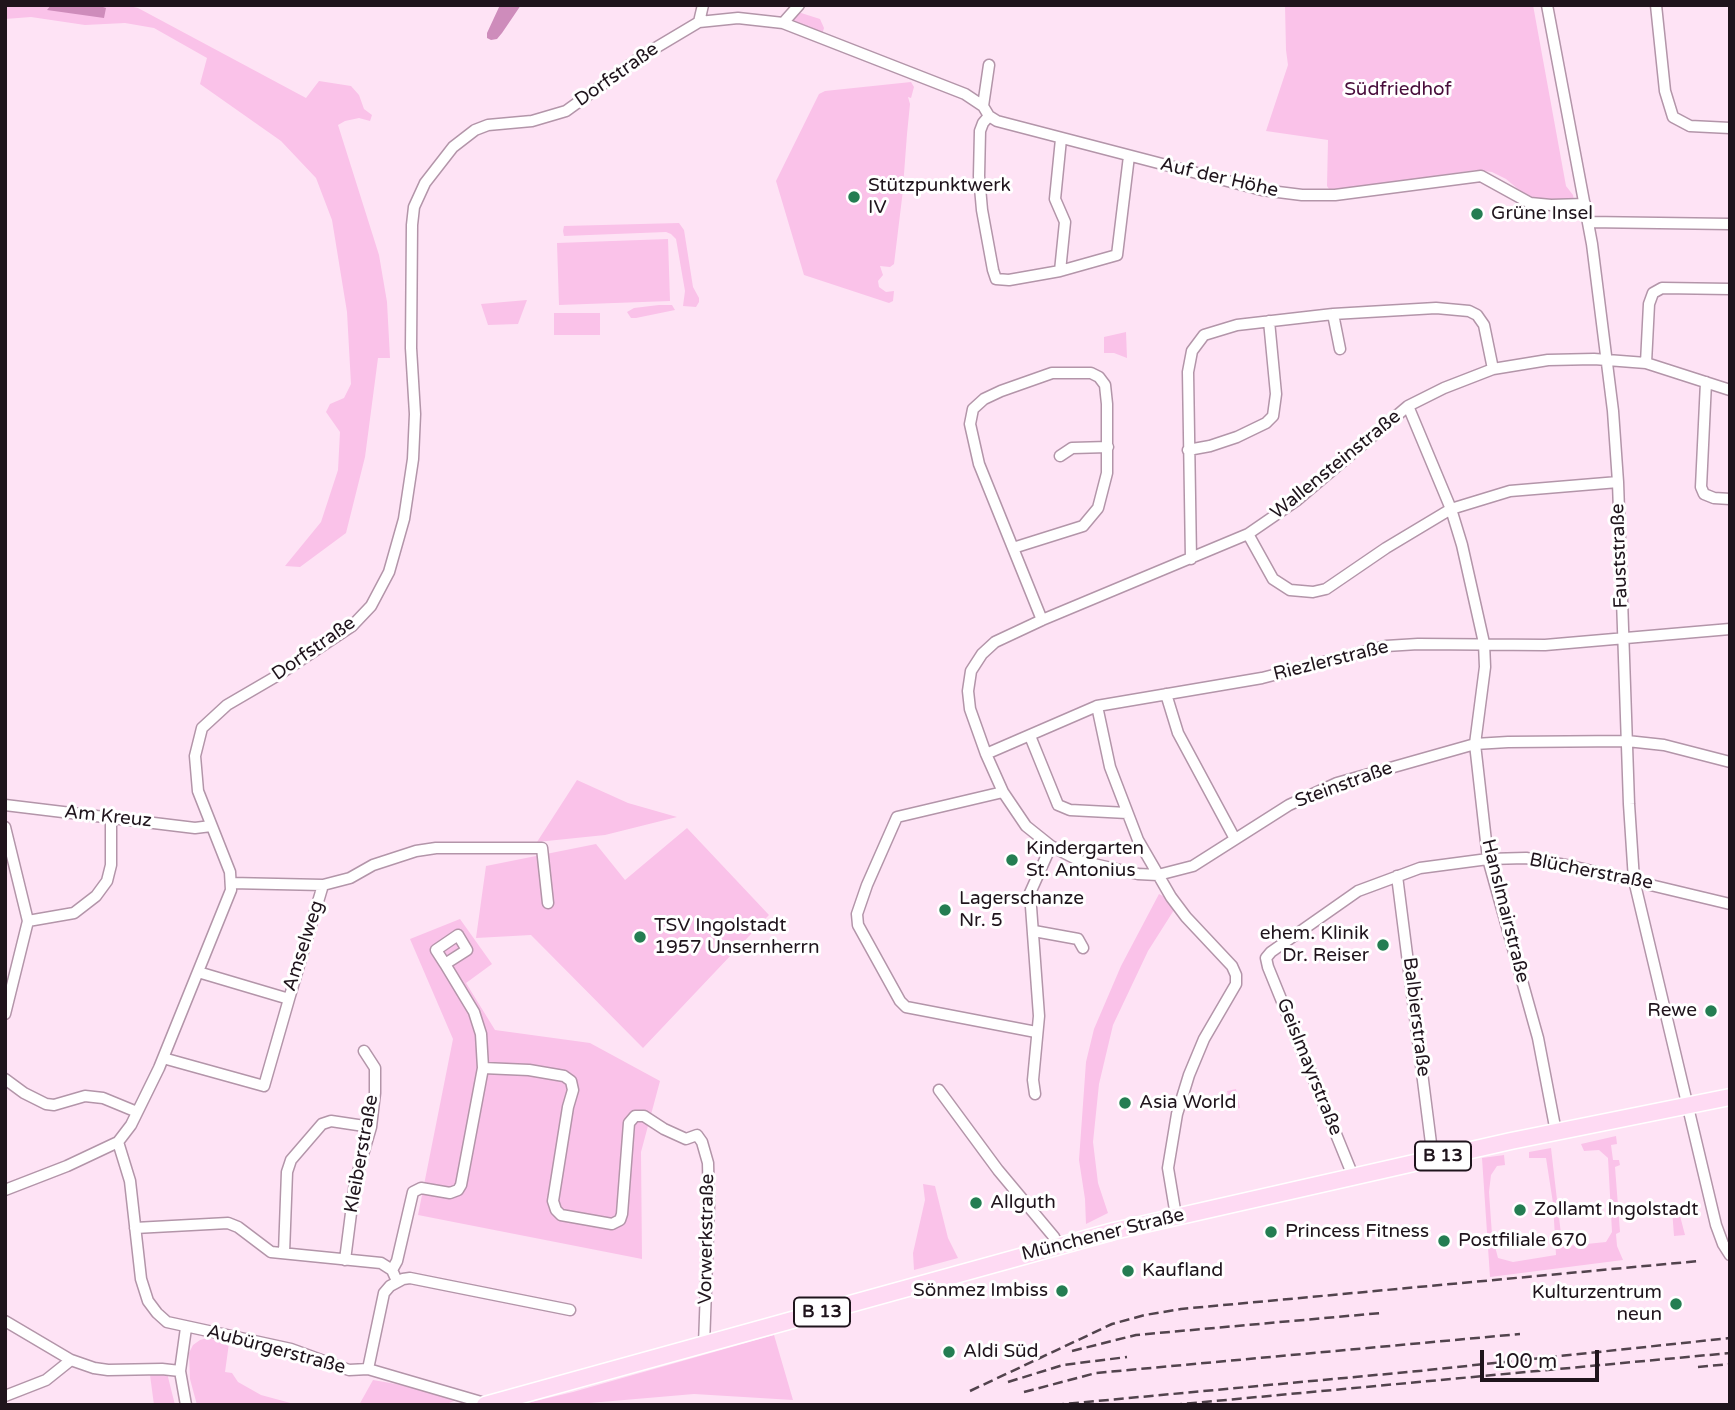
<!DOCTYPE html>
<html>
<head>
<meta charset="utf-8">
<style>
	body { margin:0 }
	#map { position:relative; width:1735px; height:1410px; overflow:hidden; background:#fee3f5; font-family:"Varela Round",sans-serif }
	canvas { display:block }
	.frame { position:absolute; inset:0; border:7px solid #1f141c; pointer-events:none }
	.scale { position:absolute; left:1480px; top:1350px; width:119px; height:32px; box-sizing:border-box; border:4px solid #1f141c; border-top:0; padding-left:9px; font-size:21px; line-height:24px; white-space:nowrap; color:#1f141c; -webkit-text-stroke:5px #fff; paint-order:stroke }
</style>
</head>
<body>
<div id="map">
<canvas width="1735" height="1410"></canvas>
<div class="frame"></div>
<div class="scale">100 m</div>
</div>
<script>
const context = document.querySelector('canvas').getContext('2d');
context.lineJoin = 'round';
function fillPath(path, color) { context.fillStyle = color; context.fill(path, 'evenodd'); }
const poly = rows => new Path2D(rows.map(r => 'M' + r).join(''));
function trace(path, color, width, dash) { context.strokeStyle = color; context.lineWidth = width; context.lineCap = dash ? 'butt' : 'round'; context.setLineDash(dash || []); context.stroke(path); }
function label(font, color, halo, rows, align = 'center') {
  context.font = font + ' "Varela Round",sans-serif'; context.lineWidth = 6; context.setLineDash([]); context.textBaseline = 'middle'; context.strokeStyle = halo; context.fillStyle = color; for (const [text, x, y, turn = 0] of rows) {
    context.save(); context.translate(x, y); context.rotate((+turn || 0) * Math.PI / 180); context.textAlign = isNaN(turn) ? turn : align; if (halo) context.strokeText(text, 0, 0); context.fillText(text, 0, 0); context.restore();
  }
}
const green = poly([
	[5,5,124,5,138,8,306,98,319,81,351,86,359,95,364,109,372,115,370,121,359,118,345,121,338,125,379,255,387,302,390,358,378,358,365,457,346,533,300,567,285,566,321,522,338,470,340,432,326,412,330,404,344,398,351,384,347,312,332,220,316,178,281,141,200,84,207,58,154,28,125,23,85,25,31,17,5,19],
	[1285,5,1533,5,1566,186,1573,195,1574,200,1556,201,1530,199,1506,179,1492,172,1476,170,1334,190,1329,189,1327,186,1328,140,1266,131,1288,65,1286,50],
	[798,12,820,19,824,28,822,35,792,22],
	[911,82,914,87,911,98,908,97,910,104,907,134,903,187,901,189,903,190,894,264,890,267,880,266,883,275,878,281,879,287,886,292,894,291,893,301,889,303,804,275,776,181,819,94,825,91],
	[679,223,684,230,693,287,699,298,699,302,696,307,683,306,685,291,676,239,671,234,666,232,564,236,563,231,564,226],
	[668,239,670,301,559,305,557,243],
	[527,300,518,324,488,325,481,304],
	[659,305,672,305,675,310,636,318,631,318,627,312,634,308],
	[554,313,600,313,600,335,554,335],
	[1126,332,1127,358,1114,353,1104,353,1104,337],
	[577,780,628,803,677,817,605,835,537,842],
	[687,828,769,915,643,1048,531,935,476,938,486,866,596,844,625,880],
	[1159,894,1167,898,1174,910,1148,951,1113,1025,1099,1084,1093,1142,1098,1183,1108,1213,1086,1224,1085,1199,1079,1160,1086,1062,1094,1029,1121,966],
	[460,919,492,964,466,983,495,1030,590,1043,660,1081,641,1152,642,1259,418,1215,453,1039,410,939],
	[1236,1089,1240,1108,1230,1110,1227,1091],
	[1616,1136,1617,1144,1611,1145,1613,1160,1619,1160,1620,1165,1615,1167,1620,1232,1616,1234,1617,1246,1623,1260,1490,1277,1482,1158,1504,1155,1505,1165,1497,1166,1491,1175,1489,1192,1492,1235,1498,1258,1513,1262,1556,1255,1553,1203,1546,1158,1529,1158,1529,1152,1551,1148,1562,1243,1567,1246,1606,1242,1612,1232,1608,1158,1599,1150,1584,1151,1581,1144],
	[923,1184,935,1186,948,1238,958,1258,914,1270,913,1253,925,1200],
	[1678,1208,1685,1235,1674,1236,1672,1209],
	[774,1335,793,1400,694,1394,566,1405,519,1405,573,1392],
	[207,1338,229,1343,225,1372,232,1373,238,1382,261,1395,298,1405,197,1405,190,1379,189,1353,193,1345,200,1340],
	[167,1373,175,1405,154,1405,150,1375],
	[373,1380,396,1384,459,1399,444,1405,359,1405]
]);
const water = poly([
	[51,5,97,5,106,8,104,18,47,10],
	[500,5,521,5,502,33,497,39,491,40,487,38,487,33]
]);
const minor = poly([
	[1547,5,1592,244,1613,411,1618,482,1629,804,1634,880,1716,1225,1723,1244,1730,1255],
	[1656,5,1665,91,1673,117,1690,126,1730,128],
	[699,22,703,5],
	[783,23,965,94,983,106],
	[989,65,983,106,989,116,997,121,1262,190,1302,195,1335,195,1481,176,1530,203,1551,205,1585,204],
	[989,116,983,123,980,131,979,176,982,210,993,270,996,279,1009,280,1060,271,1117,255,1129,156],
	[1588,222,1730,224],
	[1060,271,1065,222,1055,199,1061,139],
	[1333,314,1340,349],
	[1646,363,1649,304,1653,293,1662,288,1730,289],
	[1706,382,1701,487,1704,494,1714,498,1730,499],
	[1730,390,1646,363,1594,359,1548,360,1493,369,1444,388,1408,406,1296,501,1248,534,1042,620,995,642,982,654,971,671,968,691,970,709,986,754,1003,792,1026,826,1051,846,1080,861,1138,874,1158,875,1193,866,1289,805,1337,783,1475,744,1508,742,1627,741,1664,745,1730,762],
	[1408,406,1451,509,1462,545,1484,643,1485,667,1475,744,1488,859,1538,1038,1556,1132],
	[1188,450,1210,446,1237,437,1266,423,1273,416,1276,394,1269,321],
	[1060,456,1072,448,1108,447],
	[1248,534,1273,579,1290,590,1313,592,1326,589,1386,548,1451,509,1510,491,1618,482],
	[1013,548,1083,526,1098,508,1107,473,1107,404,1105,385,1099,377,1091,373,1052,373,1001,391,984,399,973,409,970,424,979,464,1042,620],
	[1191,559,1188,372,1192,351,1204,335,1237,325,1333,314,1436,308,1469,311,1477,315,1484,325,1493,369],
	[1166,694,1178,733,1235,839],
	[1097,706,1110,767,1138,840,1171,897,1186,917,1232,966,1236,975,1236,984,1204,1039,1189,1075,1177,1114,1168,1168,1176,1216],
	[1030,736,1058,805,1070,810,1127,813],
	[986,754,1097,706,1262,678,1386,646,1418,644,1545,645,1730,629],
	[1003,792,897,817,867,885,857,914,858,925,900,1001,906,1007,1036,1032],
	[5,805,195,828,211,826],
	[5,827,28,921,5,1014],
	[1397,876,1433,1159],
	[231,883,323,885,350,878,373,865,416,851,436,848,542,848,548,903],
	[28,921,74,913,96,896,107,881,111,865,111,818],
	[1034,931,1078,939,1083,948],
	[458,935,467,950,445,964,436,950,458,935],
	[445,964,474,1012,481,1034,483,1068],
	[198,972,289,999,323,885],
	[163,1058,264,1086,289,999],
	[5,1079,24,1093,46,1104,54,1105,85,1096,103,1098,137,1112],
	[939,1090,998,1170,1054,1237,1058,1245],
	[1035,1094,1033,1080,1039,1016,1030,893,1051,846],
	[118,1142,130,1181,141,1279,148,1301,157,1313,167,1322,291,1349,349,1370,368,1369,488,1404],
	[1353,1176,1268,967,1266,958,1271,952,1358,891,1420,868,1488,859,1526,858,1571,866,1730,904],
	[5,1190,67,1166,118,1142,131,1125,159,1068,231,890,230,872,198,791,195,756,202,728,227,705,275,677,352,626,371,606,389,572,404,519,413,459,415,414,411,348,412,225,414,207,425,183,453,147,475,130,488,125,532,121,566,111,642,56,699,22,738,18,783,23,799,5],
	[135,1228,228,1223,238,1227,271,1252,381,1263,392,1270,397,1281],
	[284,1253,287,1172,291,1160,322,1124,331,1121,371,1127],
	[345,1260,355,1182,371,1127,375,1093,375,1068,364,1051],
	[392,1270,397,1261,413,1192,421,1188,450,1193,458,1190,461,1185,483,1068,529,1070,564,1076,571,1081,573,1090,568,1107,553,1201,556,1210,561,1215,612,1224,620,1220,622,1214,629,1123,635,1116,644,1116,664,1129,686,1139,697,1135,702,1142,708,1163,709,1205,704,1345],
	[5,1321,71,1360],
	[186,1328,180,1371,186,1405],
	[368,1369,384,1293,390,1286,403,1279,410,1278,570,1310],
	[5,1396,46,1380,71,1360,94,1368,108,1370,162,1369,180,1371]
]);
const primary = poly([
	[485,1405,1114,1231,1511,1141,1730,1097]
]);
const rail = poly([
	[1072,1351,1136,1335,1381,1313],
	[1698,1367,1730,1364],
	[1008,1382,1063,1365,1127,1357],
	[970,1391,1112,1324,1145,1315,1181,1309,1699,1261],
	[1024,1392,1096,1373,1520,1334],
	[1054,1405,1419,1371,1730,1338],
	[1172,1405,1730,1353]
]);
const markers = [
	[854,197,7,"#247d52"],
	[1477,214,7,"#247d52"],
	[1012,860,7,"#247d52"],
	[945,910,7,"#247d52"],
	[640,937,7,"#247d52"],
	[1383,945,7,"#247d52"],
	[1711,1011,7,"#247d52"],
	[1125,1103,7,"#247d52"],
	[976,1203,7,"#247d52"],
	[1520,1210,7,"#247d52"],
	[1271,1232,7,"#247d52"],
	[1444,1241,7,"#247d52"],
	[1128,1271,7,"#247d52"],
	[1062,1291,7,"#247d52"],
	[1676,1304,7,"#247d52"],
	[949,1352,7,"#247d52"]
];
const shields = [
	[1443,1156,56],
	[822,1312,56]
];
const shieldNames = [
	["B 13",1443,1156],
	["B 13",822,1312]
];
const streetNames = [
	["Dorfstraße",617,75,-35],
	["Auf der Höhe",1219,178,13],
	["Wallensteinstraße",1336,465,-39],
	["Fauststraße",1620,556,-92],
	["Dorfstraße",314,649,-35],
	["Riezlerstraße",1331,661,-14],
	["Steinstraße",1344,785,-20],
	["Am Kreuz",108,817,6],
	["Blücherstraße",1591,872,11],
	["Hanslmairstraße",1505,911,76],
	["Amselweg",304,946,-72],
	["Balbierstraße",1416,1017,83],
	["Geislmayrstraße",1309,1067,68],
	["Kleiberstraße",362,1154,-80],
	["Münchener Straße",1103,1235,-14],
	["Vorwerkstraße",707,1239,-89],
	["Aubürgerstraße",276,1350,15]
];
const parkNames = [
	["Südfriedhof",1398,90]
];
const poiNames = [
	["Stützpunktwerk",868,186],
	["IV",868,208],
	["Grüne Insel",1491,214],
	["Kindergarten",1026,849],
	["St. Antonius",1026,871],
	["Lagerschanze",959,899],
	["Nr. 5",959,921],
	["TSV Ingolstadt",654,926],
	["1957 Unsernherrn",654,948],
	["ehem. Klinik",1369,934,"right"],
	["Dr. Reiser",1369,956,"right"],
	["Rewe",1697,1011,"right"],
	["Asia World",1139,1103],
	["Allguth",990,1203],
	["Zollamt Ingolstadt",1534,1210],
	["Princess Fitness",1285,1232],
	["Postfiliale 670",1458,1241],
	["Kaufland",1142,1271],
	["Sönmez Imbiss",1048,1291,"right"],
	["Kulturzentrum",1662,1293,"right"],
	["neun",1662,1315,"right"],
	["Aldi Süd",963,1352]
];
fillPath(green, '#fac2e9');
fillPath(water, '#ce8cbb');
trace(minor, '#b395a9', 13);
trace(primary, '#fff', 19);
trace(minor, '#fff', 10);
trace(primary, '#fedaf3', 16);
trace(rail, '#52434d', 2.5, [10, 5]);
for (const [x, y, r, color] of markers) { const dot = new Path2D(); dot.arc(x, y, r, 0, 2 * Math.PI); context.fillStyle = color; context.fill(dot); trace(dot, '#fff', 2.5); }
for (const [x, y, w] of shields) { const box = new Path2D(); box.roundRect(x - w / 2, y - 14.5, w, 29, 5); context.fillStyle = '#fff'; context.fill(box); trace(box, '#1f141c', 2); }
label('bold 18px', '#1f141c', null, shieldNames);
label('19px', '#1f141c', '#fff', streetNames);
label('19px', '#480d3b', '#fff', parkNames);
label('19px', '#1f141c', '#fff', poiNames, 'left');
</script>
</body>
</html>
